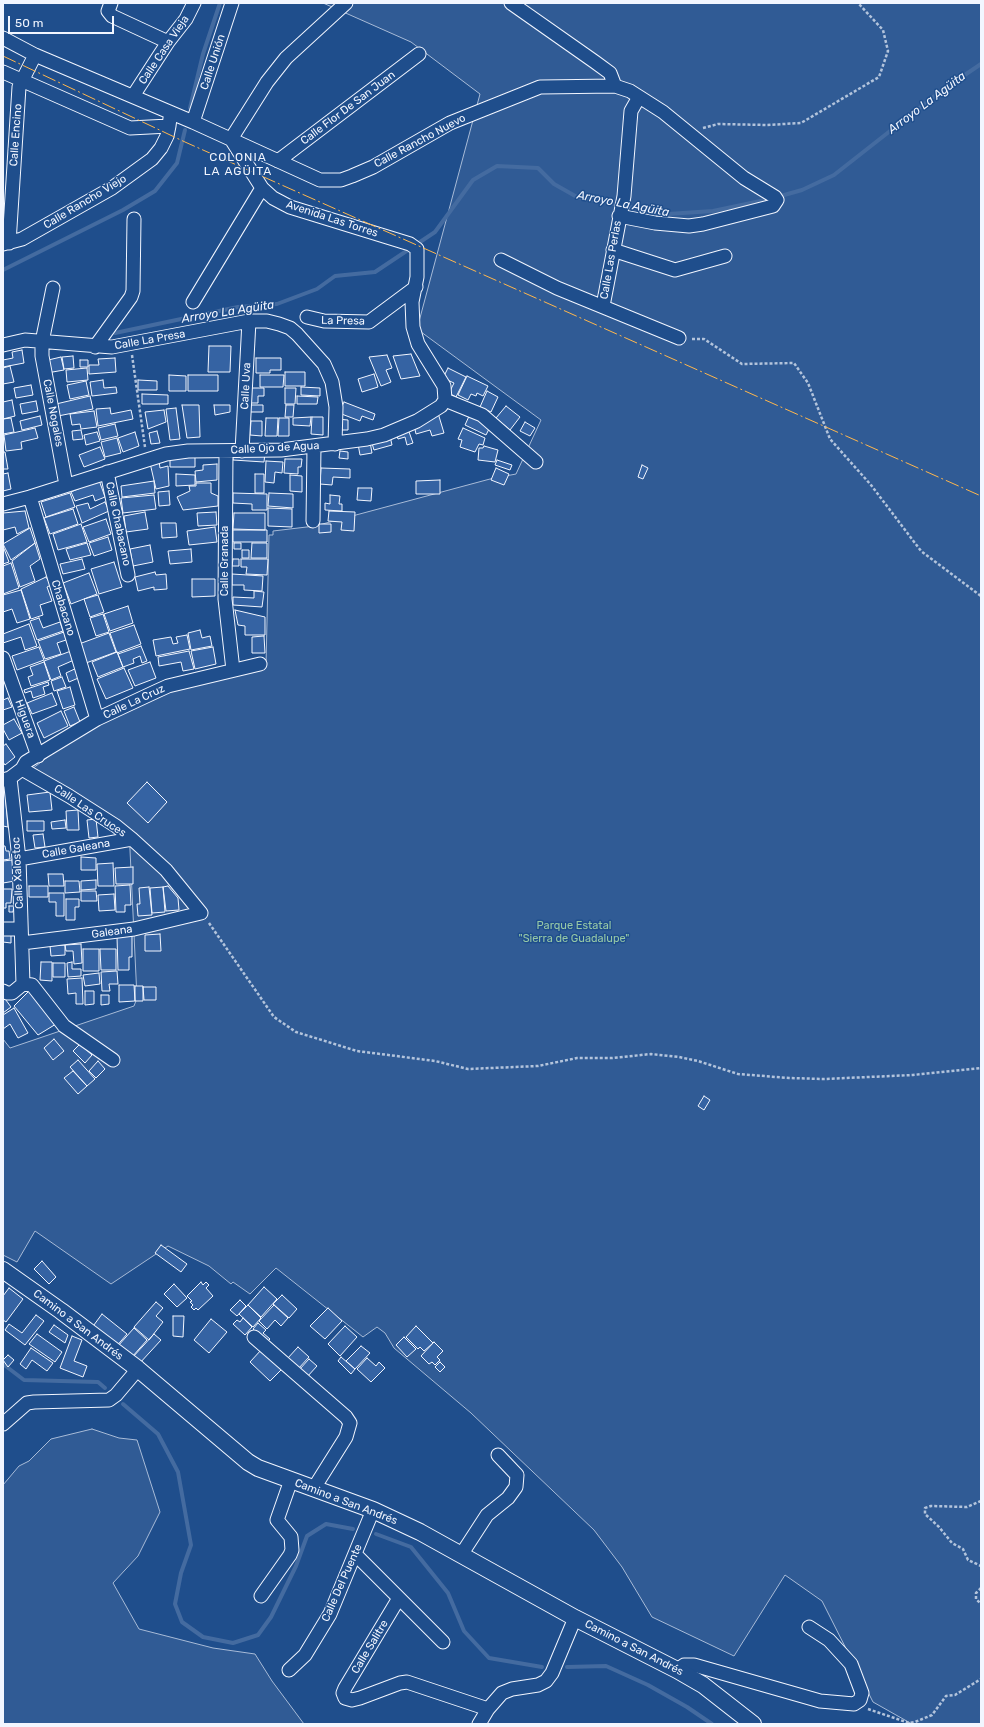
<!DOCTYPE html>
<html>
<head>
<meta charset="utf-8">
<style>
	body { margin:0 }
	#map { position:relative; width:984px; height:1727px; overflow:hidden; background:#1f4e8c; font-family:Rubik,sans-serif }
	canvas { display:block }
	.frame { position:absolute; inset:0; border:4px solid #f2f6ff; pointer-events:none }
	.scale { position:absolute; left:8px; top:16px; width:106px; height:18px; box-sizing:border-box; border:2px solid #f2f6ff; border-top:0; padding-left:5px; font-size:12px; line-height:14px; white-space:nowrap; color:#f2f6ff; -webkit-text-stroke:3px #1f4e8c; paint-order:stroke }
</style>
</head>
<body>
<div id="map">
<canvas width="984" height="1727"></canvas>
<div class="frame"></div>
<div class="scale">50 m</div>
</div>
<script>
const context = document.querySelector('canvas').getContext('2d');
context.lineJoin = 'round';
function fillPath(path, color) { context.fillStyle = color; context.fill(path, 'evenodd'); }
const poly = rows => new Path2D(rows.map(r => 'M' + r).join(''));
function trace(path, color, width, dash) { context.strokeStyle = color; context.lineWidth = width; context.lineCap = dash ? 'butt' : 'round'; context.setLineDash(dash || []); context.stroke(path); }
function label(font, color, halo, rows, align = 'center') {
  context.font = font + ' Rubik,sans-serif'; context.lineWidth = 3; context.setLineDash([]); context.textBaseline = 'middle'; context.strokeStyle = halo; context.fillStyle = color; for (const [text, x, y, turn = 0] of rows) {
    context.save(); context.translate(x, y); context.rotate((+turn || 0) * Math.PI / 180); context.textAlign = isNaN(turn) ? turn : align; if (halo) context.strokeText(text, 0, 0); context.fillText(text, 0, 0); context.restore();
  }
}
const green = poly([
	[323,3,981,3,981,1724,912,1724,873,1702,822,1601,785,1575,734,1656,652,1617,622,1567,594,1530,471,1413,394,1348,385,1333,377,1327,363,1337,276,1268,250,1294,233,1282,231,1284,209,1266,168,1246,111,1284,35,1231,17,1262,3,1255,3,1039,10,1048,134,1006,137,998,129,829,32,769,75,736,160,692,266,665,269,535,273,535,273,531,315,526,490,479,516,474,541,420,417,329,480,94,411,42,323,3],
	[92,1429,119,1438,137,1440,160,1512,138,1556,113,1583,139,1629,213,1648,255,1654,272,1681,304,1724,3,1724,3,1485,19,1466,29,1461,51,1439,92,1429]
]);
const stream = poly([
	[190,108,203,54,220,3],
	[777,197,802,190,834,175,941,91,981,64],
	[3,270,123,210,155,191,177,163,185,130],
	[115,333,238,307,277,304,317,289,335,276,375,272,435,232,473,180,497,166,538,168,554,184,577,197,668,214,713,211,770,199],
	[3,1364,24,1380,98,1382,105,1388],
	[123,1404,158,1434,178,1472,191,1545,181,1573,175,1604,182,1622,203,1637,233,1643,258,1635,271,1617,296,1566,307,1536,326,1524,353,1529],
	[376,1534,411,1547,448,1593,464,1631,489,1658,542,1667],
	[567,1667,606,1666,648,1685,687,1707,712,1724]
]);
const building = poly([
	[209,346,231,346,230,372,208,372,209,346],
	[22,350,24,363,3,367,3,360,13,358,12,352,22,350],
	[411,354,420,376,401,379,393,356,411,354],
	[387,355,392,368,386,370,391,382,381,386,369,357,387,355],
	[73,356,74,368,64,369,62,357,73,356],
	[61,357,64,370,47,373,44,361,61,357],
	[115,358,116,372,89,374,89,365,99,365,98,359,115,358],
	[256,358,281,358,281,370,270,370,270,373,256,373,256,358],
	[80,360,88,360,88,367,80,367,80,360],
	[10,366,14,382,3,384,3,368,10,366],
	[87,368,88,380,67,382,66,370,87,368],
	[448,368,466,377,456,397,449,393,454,383,443,378,448,368],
	[285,372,305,372,305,386,285,386,285,372],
	[374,374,378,387,362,392,358,379,374,374],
	[169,375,186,376,186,391,169,391,169,375],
	[188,375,218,375,218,391,188,391,188,375],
	[260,375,284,375,283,387,260,387,260,375],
	[467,376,488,386,483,396,477,393,476,396,471,394,468,400,458,395,467,376],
	[103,380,104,388,116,387,117,393,92,396,90,382,103,380],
	[138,380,157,381,157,390,138,390,138,380],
	[86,381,89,395,70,399,67,385,86,381],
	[31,385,33,395,16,398,14,388,31,385],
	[301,387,320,388,320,396,301,395,301,387],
	[250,388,264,388,264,396,258,396,258,403,250,403,250,388],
	[285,388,296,388,295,404,285,404,285,388],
	[487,391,498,397,491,412,480,407,487,391],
	[142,394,168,395,168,404,142,404,142,394],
	[90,396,93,409,58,416,56,404,90,396],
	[297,396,318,397,317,404,297,404,297,396],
	[12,400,15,416,3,419,3,402,12,400],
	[36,401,38,411,22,414,20,404,36,401],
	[344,402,375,414,373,420,362,416,360,421,339,413,344,402],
	[182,405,199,405,200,437,187,438,182,405],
	[214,405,230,405,230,412,215,415,214,405],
	[250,405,263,405,263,412,250,412,250,405],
	[286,405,294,405,293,417,285,417,286,405],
	[506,406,520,417,510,430,496,418,506,406],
	[110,408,111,414,131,410,133,419,98,426,96,409,110,408],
	[176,408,180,439,170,440,166,409,176,408],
	[164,410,166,422,148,429,145,412,164,410],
	[94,411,97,427,81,429,80,424,72,425,70,414,94,411],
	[438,413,444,433,432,436,430,430,416,434,414,425,438,413],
	[470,414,491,425,486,435,465,425,470,414],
	[40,416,42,425,22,430,20,421,40,416],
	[311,417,310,426,293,425,293,418,311,417],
	[312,417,323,417,323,435,311,434,312,417],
	[11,418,14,432,3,434,3,419,11,418],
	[266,418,278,418,277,436,265,436,266,418],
	[279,418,289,418,289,436,278,436,279,418],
	[337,419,348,420,348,430,337,430,337,419],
	[251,421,262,421,262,436,250,435,251,421],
	[525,422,535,428,530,436,520,431,525,422],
	[115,424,118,436,101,440,98,428,115,424],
	[35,428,38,438,21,442,22,449,6,451,4,435,35,428],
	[463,428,485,438,483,445,479,444,475,452,460,447,462,440,458,439,463,428],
	[408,429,413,443,407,445,405,437,398,439,396,433,408,429],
	[81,430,83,439,73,440,72,431,81,430],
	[157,431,160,443,151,444,149,433,157,431],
	[97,432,100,441,86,445,84,435,97,432],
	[135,432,139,446,123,452,118,438,135,432],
	[390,436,392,445,374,450,371,440,390,436],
	[117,438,121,453,105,457,101,442,117,438],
	[370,442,372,453,360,455,358,444,370,442],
	[484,446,498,450,495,462,478,460,479,448,483,448,484,446],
	[100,447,105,459,84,467,79,455,100,447],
	[340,451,348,452,348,459,339,458,340,451],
	[3,452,5,452,8,469,3,469,3,452],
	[233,452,265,453,264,462,233,460,233,452],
	[170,457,195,457,195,467,170,467,170,457],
	[285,459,302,459,301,467,298,467,298,474,284,473,285,459],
	[497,460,512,465,510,470,495,465,497,460],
	[159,461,160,468,168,466,169,486,156,489,150,463,159,461],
	[266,461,283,462,282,473,275,472,274,483,265,482,266,461],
	[217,464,217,480,196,482,195,471,203,470,203,465,217,464],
	[642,465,648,468,643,479,638,477,642,465],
	[321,468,350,469,350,478,333,477,332,485,320,484,321,468],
	[496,468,509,474,504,485,491,480,496,468],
	[8,473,11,489,3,491,3,474,8,473],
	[176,474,195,475,195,485,176,486,176,474],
	[255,474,264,474,264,493,255,493,255,474],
	[290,475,302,476,302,492,290,491,290,475],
	[99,480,105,497,95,501,93,495,75,501,71,492,99,480],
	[440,480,440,494,416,494,416,481,440,480],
	[154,481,155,493,122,497,121,486,154,481],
	[196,483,211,483,211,493,218,496,218,506,183,510,177,497,190,491,189,486,196,486,196,483],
	[358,488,372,488,371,501,357,500,358,488],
	[169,491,170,505,159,506,158,492,169,491],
	[70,493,75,507,46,517,41,502,70,493],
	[233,493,267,494,267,510,252,510,252,504,233,503,233,493],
	[269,493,293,494,293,508,268,506,269,493],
	[154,495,156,509,123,513,121,498,154,495],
	[330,495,340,496,339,504,342,504,342,511,325,510,325,503,330,504,330,495],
	[105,502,109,511,82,523,76,506,88,503,90,509,105,502],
	[268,508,292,509,292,527,268,526,268,508],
	[73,509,78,524,50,534,44,518,73,509],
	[25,511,29,528,17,534,15,527,3,530,3,513,25,511],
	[329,511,355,512,354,531,341,530,342,522,328,521,329,511],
	[145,512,148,529,126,532,124,516,145,512],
	[216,512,217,525,198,526,197,513,216,512],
	[234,513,265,513,265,530,233,529,234,513],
	[106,519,111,534,89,542,83,527,106,519],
	[161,523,176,523,177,537,162,538,161,523],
	[81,524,87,542,58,550,53,534,81,524],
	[319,524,331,524,331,532,319,533,319,524],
	[215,527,217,542,189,545,187,531,215,527],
	[30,528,35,543,11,560,3,544,30,528],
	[233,530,267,530,267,542,233,542,233,530],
	[108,537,112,550,94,556,89,543,108,537],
	[35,543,40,559,30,566,35,581,20,587,12,561,35,543],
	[87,543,91,555,70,560,66,549,87,543],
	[234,543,241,543,241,549,234,549,234,543],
	[252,543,267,543,267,558,251,558,252,543],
	[150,545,153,562,133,566,130,549,150,545],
	[3,546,9,562,3,564,3,546],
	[191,549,192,562,170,564,168,551,191,549],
	[242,550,249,550,249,558,242,558,242,550],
	[82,559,85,569,63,574,60,564,82,559],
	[233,559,239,559,239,566,232,566,233,559],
	[241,559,268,559,267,575,246,574,247,567,241,567,241,559],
	[114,562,122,587,99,594,91,569,114,562],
	[11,563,19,588,3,594,3,566,11,563],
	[155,572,156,575,166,574,167,589,154,590,154,587,138,591,135,577,155,572],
	[89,573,97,594,71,604,63,583,89,573],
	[232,574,263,576,262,591,244,590,244,585,232,585,232,574],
	[46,577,51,585,47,587,52,601,40,605,43,615,31,619,21,589,46,577],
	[192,579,215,579,215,596,192,597,192,579],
	[21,590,30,619,17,623,12,609,3,612,3,595,21,590],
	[254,591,264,592,262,607,233,605,233,597,254,598,254,591],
	[98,595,104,612,90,617,84,599,98,595],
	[128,606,133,623,110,631,104,614,128,606],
	[235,610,265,617,265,635,245,635,245,626,238,625,235,610],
	[103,614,109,632,96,636,90,618,103,614],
	[39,618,43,628,60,622,63,631,37,640,30,621,39,618],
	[29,624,37,646,25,650,21,637,3,643,3,634,29,624],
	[134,625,141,644,117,653,110,633,134,625],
	[200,630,202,638,210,636,212,646,191,650,188,633,200,630],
	[64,632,66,640,57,643,61,654,45,659,38,641,64,632],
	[109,633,116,652,86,663,79,644,109,633],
	[187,635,190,649,156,656,153,640,171,637,173,644,178,643,176,637,187,635],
	[264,636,265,653,252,653,252,637,264,636],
	[141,646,147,661,142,663,140,656,133,659,134,663,123,667,118,654,141,646],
	[39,647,44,660,17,670,12,656,39,647],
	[213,647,216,664,195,669,191,651,213,647],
	[71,651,74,660,58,667,61,676,51,680,44,661,71,651],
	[189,651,194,669,183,671,181,662,159,666,158,657,189,651],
	[117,652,123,667,98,677,92,662,117,652],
	[44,662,50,680,31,686,28,677,33,675,30,667,44,662],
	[150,662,156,678,135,686,128,670,150,662],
	[79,667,83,676,69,682,66,673,79,667],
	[124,668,133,688,106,699,97,679,124,668],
	[62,677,66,687,54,691,51,681,62,677],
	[48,682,49,685,43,687,45,694,33,698,31,691,25,693,24,690,48,682],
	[70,687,75,705,63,709,57,691,70,687],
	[52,693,57,705,32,714,27,703,52,693],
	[8,698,12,707,3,710,3,700,8,698],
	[74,707,80,722,70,726,64,711,74,707],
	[61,711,68,726,44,738,37,723,61,711],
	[14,719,22,733,9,740,3,729,3,725,14,719],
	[6,744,15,757,5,765,3,762,3,746,6,744],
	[147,782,167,802,148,823,127,803,147,782],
	[3,792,5,792,8,827,3,826,3,792],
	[50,792,52,810,29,812,27,795,50,792],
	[78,810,79,830,67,830,66,811,78,810],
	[96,819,98,837,89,838,87,820,96,819],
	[65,820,66,828,52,829,51,822,65,820],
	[27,821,44,821,44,831,27,831,27,821],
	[43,834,45,847,35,848,33,835,43,834],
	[3,846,5,846,6,851,9,851,10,859,3,860,3,846],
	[81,857,96,858,96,870,81,870,81,857],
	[12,860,15,881,3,883,3,861,12,860],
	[113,863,114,886,98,886,97,864,113,863],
	[133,867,133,884,116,884,115,868,133,867],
	[48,874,63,874,64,886,49,886,48,874],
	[96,880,96,889,81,890,81,881,96,880],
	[65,881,79,881,80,892,65,893,65,881],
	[130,885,131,905,125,905,125,912,116,912,115,886,130,885],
	[29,886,48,886,48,897,29,897,29,886],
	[168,886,178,898,179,910,166,911,163,887,168,886],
	[149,887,152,915,138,916,137,904,140,904,139,888,149,887],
	[163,887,165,912,152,913,150,888,163,887],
	[3,889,12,889,11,903,6,903,6,908,3,908,3,889],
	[81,891,96,891,97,901,81,901,81,891],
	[49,893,64,893,64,916,56,916,56,902,49,902,49,893],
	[114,894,115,910,99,911,98,895,114,894],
	[66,899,79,899,79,907,75,907,75,920,66,920,66,899],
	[9,906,14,906,13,912,9,912,9,906],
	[3,931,11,931,11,943,3,942,3,931],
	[160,934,161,951,145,951,145,935,160,934],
	[132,936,132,957,129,957,129,970,118,970,117,937,132,936],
	[81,944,82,963,74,964,73,951,66,951,65,945,81,944],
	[65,945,65,955,51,956,50,946,65,945],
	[83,949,99,949,99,971,83,971,83,949],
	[100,949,116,949,116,970,101,970,100,949],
	[41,962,52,962,52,981,40,980,41,962],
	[72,962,72,969,81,969,81,976,68,977,67,963,72,962],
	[53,963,65,963,65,977,53,977,53,963],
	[117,971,118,984,109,984,110,991,102,991,101,972,117,971],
	[99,973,100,984,85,986,83,975,99,973],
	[82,978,83,1004,76,1004,76,993,68,994,67,979,82,978],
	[119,985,134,985,135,1001,119,1002,119,985],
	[135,986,143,986,143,1001,135,1001,135,986],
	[143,987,156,987,156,1000,144,1000,143,987],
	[30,990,56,1024,38,1035,14,1006,30,990],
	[85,991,94,991,94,1004,85,1005,85,991],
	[101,995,109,995,109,1004,101,1005,101,995],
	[3,996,11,1007,3,1013,3,996],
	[14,1008,28,1033,18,1038,10,1024,3,1029,3,1015,14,1008],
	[54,1039,64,1051,53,1060,44,1048,54,1039],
	[80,1044,92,1055,85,1063,73,1051,80,1044],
	[78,1060,95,1079,87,1086,70,1067,78,1060],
	[98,1061,105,1069,96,1078,89,1071,98,1061],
	[73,1071,87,1086,78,1094,64,1078,73,1071],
	[704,1096,710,1100,704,1110,698,1106,704,1096],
	[161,1245,187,1264,181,1272,155,1253,161,1245],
	[42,1261,56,1277,49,1284,34,1269,42,1261],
	[201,1282,203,1285,206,1282,209,1285,206,1288,213,1296,198,1310,196,1308,194,1310,191,1307,193,1305,190,1302,192,1301,187,1296,201,1282],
	[174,1284,187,1298,177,1307,164,1294,174,1284],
	[264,1287,277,1299,261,1317,248,1305,264,1287],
	[9,1288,23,1299,6,1322,3,1320,3,1296,9,1288],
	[282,1295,297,1309,289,1318,273,1304,282,1295],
	[240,1300,246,1306,237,1316,230,1310,240,1300],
	[156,1302,163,1308,156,1316,163,1322,149,1340,134,1327,156,1302],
	[248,1305,261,1318,253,1327,239,1314,248,1305],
	[274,1305,288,1318,281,1326,275,1320,267,1329,259,1321,274,1305],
	[328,1308,342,1321,325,1339,310,1326,328,1308],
	[102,1314,127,1334,115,1348,91,1329,102,1314],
	[36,1315,44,1321,25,1345,5,1330,9,1324,22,1333,36,1315],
	[173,1316,184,1316,183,1337,173,1336,173,1316],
	[243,1318,252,1327,245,1335,233,1324,237,1320,240,1322,243,1318],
	[211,1319,227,1332,209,1353,194,1340,211,1319],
	[258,1323,266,1330,263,1333,270,1339,267,1342,253,1329,258,1323],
	[54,1325,68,1335,65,1343,49,1332,54,1325],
	[345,1326,357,1337,340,1356,328,1344,345,1326],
	[416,1326,433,1343,424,1351,420,1347,418,1349,406,1337,416,1326],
	[134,1328,147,1340,132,1357,118,1346,134,1328],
	[37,1334,62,1352,55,1362,29,1344,37,1334],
	[154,1334,161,1340,139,1364,132,1358,154,1334],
	[72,1336,82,1340,74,1361,87,1366,83,1377,60,1368,72,1336],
	[404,1337,416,1349,407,1357,396,1345,404,1337],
	[434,1342,443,1351,437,1357,440,1360,435,1365,432,1362,429,1364,421,1356,434,1342],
	[361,1346,370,1353,355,1369,346,1361,361,1346],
	[298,1347,309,1357,298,1369,287,1359,298,1347],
	[31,1348,53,1363,47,1371,32,1360,26,1369,20,1364,31,1348],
	[262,1349,283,1368,270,1381,250,1362,262,1349],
	[8,1355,14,1360,8,1367,3,1360,8,1355],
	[341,1357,355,1369,351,1374,338,1361,341,1357],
	[367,1358,376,1366,379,1362,385,1368,371,1382,357,1369,367,1358],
	[309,1359,317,1366,307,1377,299,1370,309,1359],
	[440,1362,445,1367,440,1372,435,1367,440,1362]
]);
const path = poly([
	[703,128,718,124,767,125,801,123,879,77,888,51,883,30,858,3],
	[692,339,704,339,742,364,794,363,808,383,830,439,871,485,921,551,981,596],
	[132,355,145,447],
	[209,923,274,1017,296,1032,357,1051,435,1061,468,1069,538,1066,577,1058,612,1058,651,1054,679,1057,698,1061,738,1074,789,1078,824,1079,913,1075,981,1068],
	[981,1501,967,1507,931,1506,925,1508,925,1514,939,1527,952,1543,963,1549,968,1560,981,1566],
	[981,1588,976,1593,976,1599,981,1604],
	[868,1709,909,1723,915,1722,932,1715,946,1696,955,1695,981,1679]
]);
const minor = poly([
	[111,3,108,11,112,16,168,42],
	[511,3,595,62,610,73,615,86],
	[3,38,35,55,193,122,320,180,341,180,352,176,373,167,450,123,540,87,615,86,630,91,663,112,744,178,775,197,777,200,773,206,703,224,689,226,655,223,619,216],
	[3,72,130,128,169,126,170,118],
	[133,96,168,42,186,19,194,3],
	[193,122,232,3],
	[231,139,267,82,286,58,346,3],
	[278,161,419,54],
	[9,243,19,87,35,55],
	[3,244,22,239,112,188,152,159,161,148,167,136,169,126],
	[613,250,675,270,725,256],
	[501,260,557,288,679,338],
	[53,288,42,342,42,356,66,485],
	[193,302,262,188],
	[603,306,624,196,631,111,639,97],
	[307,317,324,321,369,322,416,287],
	[3,345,25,340,112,347,249,321,267,321,279,324,290,328,297,334,324,364,332,382,336,407,335,444],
	[95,347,131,297,133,291,134,219],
	[445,400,482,415,536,462],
	[226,451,225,599,233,670],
	[242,451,249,321],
	[107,472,128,575],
	[30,497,97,719],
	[3,504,30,497,166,454,188,451,281,450,367,439,384,435,417,421,441,406,445,400,444,386,418,344,413,327,412,302,417,277,417,249,410,244,290,207,273,198,262,188,231,139],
	[313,521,314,447],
	[3,658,38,756],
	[10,778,19,859,23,984],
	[3,780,10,778,22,769,26,762,97,719,157,691,168,686,260,664],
	[19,859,132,839],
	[3,929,21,929],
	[22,943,134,929,201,913,166,870,132,839,116,826,69,796,22,769],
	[23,984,32,985,64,1026,113,1060],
	[3,991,7,993,12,993,23,984],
	[254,1337,346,1417,350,1423,346,1437,314,1488],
	[3,1424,27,1403,34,1402,109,1400,116,1395,138,1369],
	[355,1554,443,1642],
	[461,1555,487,1515,508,1498,516,1487,517,1475,498,1455],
	[261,1596,290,1555,292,1550,291,1537,277,1520,291,1480],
	[399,1598,345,1688,343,1693,345,1698,352,1700,360,1698,400,1683,407,1682,488,1709],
	[289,1670,305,1655,330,1614,373,1510],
	[677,1670,684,1665,694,1665,820,1701,854,1704,860,1700,862,1693,851,1664,829,1640,809,1627],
	[479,1724,488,1709,502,1693,512,1689,538,1685,546,1681,552,1673,575,1618]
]);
const tertiary = poly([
	[3,1270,61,1311,138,1369,248,1462,258,1468,373,1510,420,1532,575,1618,677,1670,703,1685,753,1724]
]);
const power = poly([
	[3,56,185,142,981,496]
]);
const streetNames = [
	["Calle Casa Vieja",164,50,-56],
	["Calle Unión",213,62,-72],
	["Calle Flor De San Juan",348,108,-37],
	["Calle Encino",16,135,-86],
	["Calle Rancho Nuevo",420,141,-28],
	["Calle Rancho Viejo",85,202,-31],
	["Avenida Las Torres",332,219,18],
	["Calle Las Perlas",611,260,-80],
	["La Presa",343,321,1],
	["Calle La Presa",150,340,-10],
	["Calle Uva",246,386,-87],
	["Calle Nogales",53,413,79],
	["Calle Ojo de Agua",275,448,-3],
	["Calle Chabacano",118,524,78],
	["Calle Granada",225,561,-90],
	["Chabacano",63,608,73],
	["Calle La Cruz",134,702,-25],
	["Higuera",25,719,70],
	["Calle Las Cruces",90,811,34],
	["Calle Galeana",76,849,-10],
	["Calle Xalostoc",18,873,-93],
	["Galeana",112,932,-8],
	["Camino a San Andrés",78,1325,37],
	["Camino a San Andrés",346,1502,21],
	["Calle Del Puente",342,1583,-66],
	["Calle Salitre",370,1647,-59],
	["Camino a San Andrés",634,1648,27]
];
const parkNames = [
	["Parque Estatal",574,926],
	["\"Sierra de Guadalupe\"",574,939]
];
const waterNames = [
	["Arroyo La Agüita",927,103,-37],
	["Arroyo La Agüita",623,204,11],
	["Arroyo La Agüita",228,312,-9]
];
const neighbourhoodNames = [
	["COLONIA",238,158],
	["LA AGÜITA",238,172]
];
fillPath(green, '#305b95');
trace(green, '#a8bbd7', 1);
trace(stream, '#446ba0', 4);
fillPath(building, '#3563a3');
trace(building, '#f2f6ff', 1);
trace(minor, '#f2f6ff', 15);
trace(tertiary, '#f2f6ff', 18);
trace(path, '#b3c4dc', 2.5, [3, 2]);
trace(minor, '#1f4e8c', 13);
trace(tertiary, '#1f4e8c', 16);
trace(power, '#ffb74d', 1, [14, 3, 2, 3]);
label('11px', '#f2f6ff', '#1f4e8c', streetNames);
label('11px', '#97c8a6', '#1f4e8c', parkNames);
label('italic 12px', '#f2f6ff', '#1f4e8c', waterNames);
context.letterSpacing = '1px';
label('12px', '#f2f6ff', '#1f4e8c', neighbourhoodNames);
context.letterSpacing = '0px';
</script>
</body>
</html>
